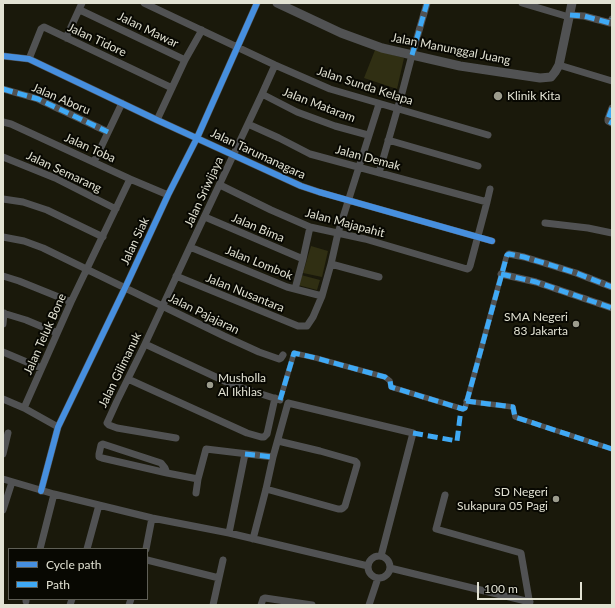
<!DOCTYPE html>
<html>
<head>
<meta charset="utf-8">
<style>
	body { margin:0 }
	#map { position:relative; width:615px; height:608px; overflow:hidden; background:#1a190b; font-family:Lato,sans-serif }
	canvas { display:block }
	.frame { position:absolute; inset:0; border:4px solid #e2e2d3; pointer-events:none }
	.legend { position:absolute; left:8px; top:548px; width:140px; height:52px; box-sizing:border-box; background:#080802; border:1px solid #5f5f56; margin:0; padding:5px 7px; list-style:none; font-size:12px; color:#e2e2d3 }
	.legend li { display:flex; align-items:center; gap:8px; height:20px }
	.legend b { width:20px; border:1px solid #5f5f56 }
	.scale { position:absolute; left:477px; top:582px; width:105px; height:18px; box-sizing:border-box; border:2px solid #e2e2d3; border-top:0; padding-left:5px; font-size:12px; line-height:14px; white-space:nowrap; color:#e2e2d3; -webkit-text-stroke:3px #080802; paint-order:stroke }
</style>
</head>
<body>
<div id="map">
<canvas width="615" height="608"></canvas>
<div class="frame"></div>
<ul class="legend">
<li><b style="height:5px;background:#468fdf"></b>Cycle path</li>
<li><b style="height:5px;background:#3fa9f5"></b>Path</li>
</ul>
<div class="scale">100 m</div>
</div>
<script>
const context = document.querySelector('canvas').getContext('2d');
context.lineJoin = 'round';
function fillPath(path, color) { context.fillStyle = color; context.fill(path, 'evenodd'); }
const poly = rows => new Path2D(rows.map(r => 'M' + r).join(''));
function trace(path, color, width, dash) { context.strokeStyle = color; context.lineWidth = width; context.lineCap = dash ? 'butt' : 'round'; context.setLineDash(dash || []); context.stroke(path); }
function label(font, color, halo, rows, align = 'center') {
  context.font = font + ' Lato,sans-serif'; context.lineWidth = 4; context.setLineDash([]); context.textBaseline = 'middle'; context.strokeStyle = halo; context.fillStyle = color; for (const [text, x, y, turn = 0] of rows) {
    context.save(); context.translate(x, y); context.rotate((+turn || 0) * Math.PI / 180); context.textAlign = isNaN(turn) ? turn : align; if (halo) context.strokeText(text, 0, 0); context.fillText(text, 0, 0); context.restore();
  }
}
const green = poly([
	[375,50,404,58,397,89,364,78],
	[311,246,328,251,322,277,303,273],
	[301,275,320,280,317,290,298,285]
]);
const pedestrian = poly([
	[280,400,294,353,316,358,385,377,390,381,391,387,463,409,465,408,506,258,507,255,509,254],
	[466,401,513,407,515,417,612,449]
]);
const minor = poly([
	[144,3,275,65,330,89,488,135],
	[522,3,569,17],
	[80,10,185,60],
	[570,15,584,16,610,23,611,22,612,19],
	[66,38,82,3],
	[3,56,29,59,157,120,301,186,319,192,492,241],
	[29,59,41,29,44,27,172,88],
	[559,65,612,81],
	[3,89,38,99,108,132],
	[262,94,297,112,335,126,368,135],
	[612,108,608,119,608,121,612,123],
	[157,120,185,60,202,30],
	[3,122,11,124,130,179,168,195],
	[248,124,279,138,310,154,487,202],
	[388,140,478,166],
	[3,157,55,178,116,209],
	[94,162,122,103],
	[379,173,402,93,412,55,427,3],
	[220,185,271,210,310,227,365,239,467,269,469,268,470,266,487,202,490,189],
	[3,199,23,202,47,210,103,237],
	[205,217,303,259],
	[545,223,588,228,612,233],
	[3,237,24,241,43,248,224,336,259,352,279,359,281,358,283,355],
	[190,247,287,287,322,296],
	[509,254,524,257,544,263,576,273,612,287],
	[331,264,379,277],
	[501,274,536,282,612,308],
	[3,276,19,281,71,302],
	[176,276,298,326,307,326,313,317,322,296,331,264,338,233,379,104],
	[295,289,303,259,310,227],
	[3,313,26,320,57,333],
	[3,324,4,313],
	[145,344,233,385,280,400],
	[3,352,41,368],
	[128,379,247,433,261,437,264,437,267,434,275,398],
	[3,399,24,408,58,427],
	[24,408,71,302,130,179],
	[176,438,117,428,109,425,107,423,117,401,145,344,190,247,262,94,275,65],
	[3,454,8,433],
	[167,473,165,468,161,463,103,444,101,445,99,454,99,457,102,458,167,473,198,479],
	[3,479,54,494,152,518,229,533,368,566],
	[266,489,338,509,341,509,343,508,345,506,357,465,357,463,355,461,320,451,278,441],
	[41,491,58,427,125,288,168,195,197,138,257,3],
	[196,493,198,479,206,449,273,457],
	[445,495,436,529,521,553,530,605],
	[3,510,12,482],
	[229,533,245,454],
	[253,539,266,489,273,457,288,403,413,433,381,556],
	[40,549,54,494],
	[87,549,99,505],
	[146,549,152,518],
	'368 567a11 11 0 1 1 22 0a11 11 0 1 1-22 0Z',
	[147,560,219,578,213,605],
	[390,568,530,602],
	[219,578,223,560],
	[26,601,26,599],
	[70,605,72,599],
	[129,605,131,599],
	[261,605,263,599,265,598,312,605],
	[369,605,378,578]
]);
const tertiary = poly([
	[277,3,341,33,382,48,460,66,540,78,551,77,555,72,559,65,572,3]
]);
const quiet = poly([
	[570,15,584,16,610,23,611,22,612,19],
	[412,55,427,3],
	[3,89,38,99,108,132],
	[612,108,608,119,608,121,612,123],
	[501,274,536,282,612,308],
	[280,400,294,353,316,358,385,377,390,381,391,387,463,409,465,408,507,255,509,254,524,257,544,263,576,273,612,287],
	[466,401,513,407,515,417,612,449],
	[413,433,457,441,461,409],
	[245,454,273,457]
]);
const cycleway = poly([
	[3,56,29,59,157,120,301,186,319,192,492,241],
	[41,491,58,427,125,288,168,195,197,138,257,3]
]);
const markers = [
	[498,96,5,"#9c9c8d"],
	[576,324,4,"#9c9c8d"],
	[210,385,4,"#9c9c8d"],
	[556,499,4,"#9c9c8d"]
];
const streetNames = [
	["Jalan Mawar",148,30,26],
	["Jalan Tidore",97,40,25],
	["Jalan Manunggal Juang",451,49,11],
	["Jalan Sunda Kelapa",365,86,18],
	["Jalan Aboru",61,99,23],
	["Jalan Mataram",319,105,21],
	["Jalan Toba",90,148,24],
	["Jalan Tarumanagara",258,154,25],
	["Jalan Demak",368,158,15],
	["Jalan Semarang",64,172,25],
	["Jalan Sriwijaya",204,192,-65],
	["Jalan Majapahit",345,223,15],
	["Jalan Bima",258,228,23],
	["Jalan Siak",135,241,-65],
	["Jalan Lombok",259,263,22],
	["Jalan Nusantara",245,293,22],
	["Jalan Pajajaran",204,314,26],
	["Jalan Teluk Bone",45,334,-66],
	["Jalan Gilimanuk",120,370,-64]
];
const poiNames = [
	["Klinik Kita",507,96],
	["SMA Negeri",568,317,"right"],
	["83 Jakarta",568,331,"right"],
	["Musholla",218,378],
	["Al Ikhlas",218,392],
	["SD Negeri",548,492,"right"],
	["Sukapura 05 Pagi",548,506,"right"]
];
fillPath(green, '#302f13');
trace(pedestrian, '#515253', 5.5);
trace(minor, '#515253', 7);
trace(tertiary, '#515253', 9);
trace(quiet, '#3fa9f5', 5, [10, 5]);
trace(cycleway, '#468fdf', 6);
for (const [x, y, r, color] of markers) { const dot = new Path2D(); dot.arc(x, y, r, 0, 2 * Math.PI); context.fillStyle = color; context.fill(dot); trace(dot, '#080802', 1.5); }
label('12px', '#e2e2d3', '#080802', streetNames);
label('12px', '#e2e2d3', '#080802', poiNames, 'left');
</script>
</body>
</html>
